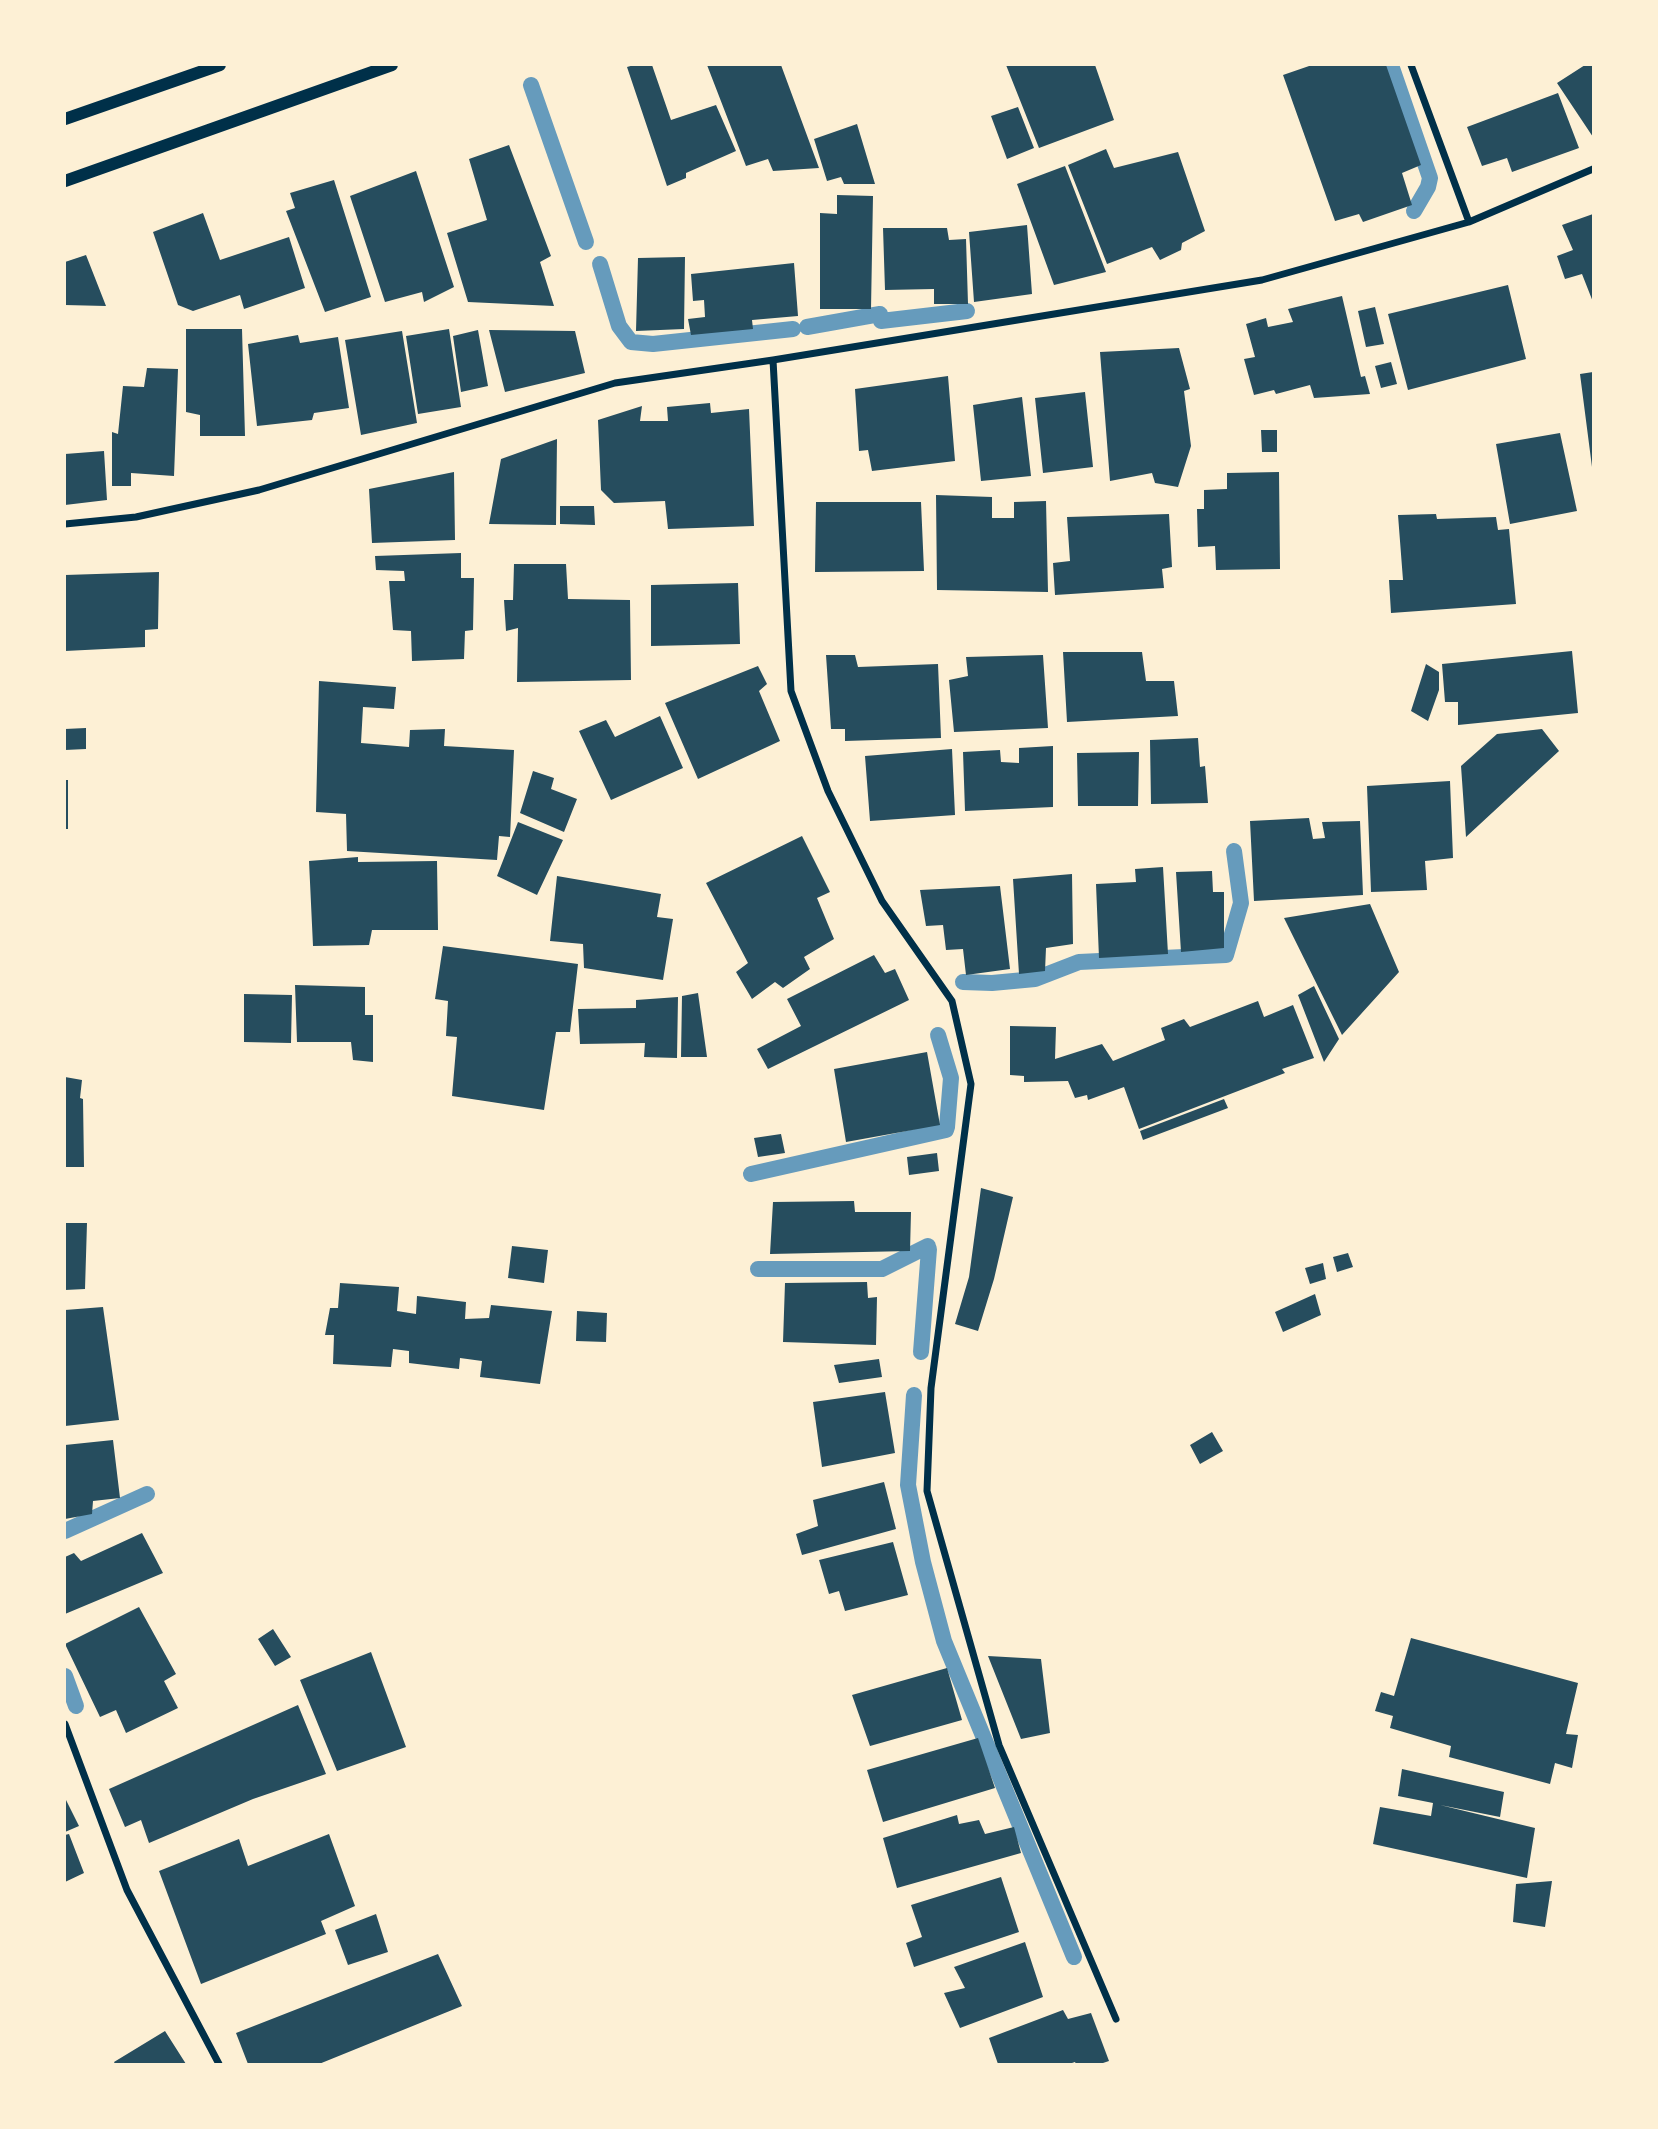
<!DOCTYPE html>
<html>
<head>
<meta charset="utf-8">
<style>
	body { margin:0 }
	#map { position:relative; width:1658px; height:2129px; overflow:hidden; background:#fdf0d5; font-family:Roboto,sans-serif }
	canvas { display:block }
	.frame { position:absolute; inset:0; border:66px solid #fdf0d5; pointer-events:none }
</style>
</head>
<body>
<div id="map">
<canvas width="1658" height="2129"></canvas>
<div class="frame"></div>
</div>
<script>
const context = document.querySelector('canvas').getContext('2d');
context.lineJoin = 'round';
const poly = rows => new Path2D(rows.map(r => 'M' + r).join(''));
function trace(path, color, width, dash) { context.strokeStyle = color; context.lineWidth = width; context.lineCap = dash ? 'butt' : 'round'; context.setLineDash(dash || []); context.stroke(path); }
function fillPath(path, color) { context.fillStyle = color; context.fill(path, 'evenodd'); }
const stream = poly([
	[1391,65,1430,178,1428,187,1414,211],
	[531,85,586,242],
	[600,264,619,326,631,342,653,344,793,329],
	[807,327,880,314,881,321,967,311],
	[963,982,992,983,1035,979,1079,962,1226,955,1241,903,1234,851],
	[751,1174,946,1130,947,1127,951,1078,938,1035],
	[758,1269,882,1269,928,1246],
	[921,1352,929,1249],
	[914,1395,908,1485,923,1562,944,1641,1074,1957],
	[65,1531,147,1494],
	[65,1676,76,1706]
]);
const building = poly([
	[634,65,652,65,671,120,716,105,736,151,686,173,686,178,667,186,627,67],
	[707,65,781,65,819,168,773,171,768,159,746,166],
	[1006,65,1095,65,1114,120,1039,148],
	[1312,65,1386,65,1421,165,1402,173,1412,205,1363,222,1359,214,1335,221,1283,75],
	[1585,65,1593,65,1593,137,1557,83],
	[1558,93,1579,148,1512,172,1507,158,1482,166,1467,127],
	[1018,107,1034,148,1007,159,991,116],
	[857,124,875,184,844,184,841,177,827,181,814,139],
	[509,145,551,256,540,262,554,306,468,302,447,233,487,220,469,159],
	[1106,149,1114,168,1178,152,1205,231,1182,243,1181,250,1160,260,1152,247,1107,264,1068,165],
	[1065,166,1106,272,1054,285,1017,184],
	[416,171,454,287,424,302,422,292,385,302,350,196],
	[334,180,371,297,325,312,286,211,295,208,290,193],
	[837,195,873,196,871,309,820,309,820,213,837,214],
	[203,213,220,260,289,237,305,288,244,309,240,295,193,311,178,305,153,232],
	[1593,214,1593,302,1582,274,1565,279,1557,256,1573,250,1562,225],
	[1027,225,1032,294,974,302,969,232],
	[883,228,947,228,949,240,966,239,968,304,934,304,934,289,885,290],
	[86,255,106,306,65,305,65,262],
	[685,257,684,329,636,331,638,258],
	[794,263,798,316,752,320,753,329,691,335,688,319,705,317,704,300,693,301,691,274],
	[1508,285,1526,359,1408,390,1388,314],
	[1342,296,1361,377,1365,376,1370,394,1314,398,1310,385,1276,394,1274,390,1254,395,1244,359,1255,357,1246,324,1266,318,1268,327,1293,322,1288,309],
	[1375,307,1384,344,1366,347,1358,311],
	[186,329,242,329,245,436,200,436,200,415,186,412],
	[449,329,461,407,418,414,406,336],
	[478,330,488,386,461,392,453,336],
	[489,330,575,331,585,373,505,392],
	[402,331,417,423,361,435,345,340],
	[298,335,300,343,338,337,349,408,314,413,312,420,257,426,248,344],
	[1179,348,1190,389,1184,391,1191,446,1178,487,1155,483,1152,473,1110,481,1100,352],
	[1391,362,1397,384,1381,388,1375,366],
	[147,368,178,369,174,476,131,473,131,486,112,486,112,432,118,434,123,386,144,387],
	[1593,372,1593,467,1592,467,1580,374],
	[948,376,955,461,872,471,868,450,859,451,855,389],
	[1085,392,1093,467,1043,473,1035,398],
	[1022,397,1031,476,981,481,973,405],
	[710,403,711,413,749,409,754,526,668,529,665,501,614,503,601,490,598,420,642,406,640,421,668,421,667,407],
	[1261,430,1277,430,1277,452,1262,452],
	[1560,433,1577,511,1510,524,1496,444],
	[557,439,556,525,489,524,501,459],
	[104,451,107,500,65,505,65,454],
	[454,472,455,540,372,543,369,489],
	[1279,472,1280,569,1216,570,1215,546,1198,547,1197,509,1204,509,1204,490,1227,489,1227,473],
	[936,495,992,497,992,518,1014,518,1014,502,1046,501,1048,592,937,590],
	[816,502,921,502,924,571,815,572],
	[560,506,594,506,595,525,560,524],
	[1169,514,1172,567,1162,569,1164,588,1055,595,1053,563,1070,561,1067,517],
	[1436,514,1437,519,1496,517,1498,530,1509,529,1516,604,1391,613,1389,580,1403,580,1398,515],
	[461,553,461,578,474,578,473,630,465,631,464,659,412,661,411,631,393,630,389,581,405,581,404,571,376,570,375,556],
	[514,564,566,564,568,599,630,600,631,680,517,682,518,628,506,631,504,600,513,600],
	[159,572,158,629,145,630,145,647,65,651,65,575],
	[738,583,740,644,651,646,651,585],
	[1572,651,1578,713,1458,725,1458,702,1445,702,1442,664],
	[1063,652,1142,652,1146,681,1174,681,1178,716,1067,722],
	[826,655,855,655,858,667,938,664,941,738,845,741,845,729,831,729],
	[1043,655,1048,728,954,732,949,680,968,676,966,657],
	[1426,664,1439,672,1439,690,1428,721,1411,711],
	[758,666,767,684,759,691,780,741,698,779,665,703],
	[319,681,396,687,394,709,363,707,361,743,409,747,410,730,445,729,444,746,514,750,510,837,499,836,497,860,347,851,346,814,316,812],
	[660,716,683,768,611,800,579,731,606,720,615,737],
	[86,728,86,749,65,750,65,729],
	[1542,729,1559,751,1466,837,1461,766,1497,734],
	[1198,738,1200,767,1205,766,1208,803,1151,804,1150,740],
	[1053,746,1053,807,965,811,963,752,1000,750,1001,762,1019,763,1019,748],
	[952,749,955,815,870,821,865,756],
	[1139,752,1138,806,1078,806,1077,753],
	[533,771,554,778,551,789,577,799,564,832,520,813],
	[65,780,68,780,68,829,65,829],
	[1450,781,1453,858,1425,861,1427,890,1371,892,1367,786],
	[1309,818,1313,839,1325,838,1322,822,1360,821,1363,895,1254,901,1250,821],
	[518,822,563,840,537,895,497,876],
	[802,836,830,892,817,898,834,939,804,957,810,969,783,988,775,982,752,999,736,972,748,963,706,883],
	[358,857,358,862,437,861,438,930,372,930,369,945,313,946,309,861],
	[1163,867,1168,954,1099,958,1096,884,1136,882,1135,869],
	[1212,871,1213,892,1224,892,1224,948,1181,952,1176,872],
	[1072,874,1073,944,1046,948,1045,971,1019,974,1013,879],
	[557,876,661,894,657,917,673,919,663,980,584,968,583,944,550,941],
	[1000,886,1010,969,966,975,963,949,946,950,943,925,926,926,920,890],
	[1370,904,1399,972,1342,1035,1284,918],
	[443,946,578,964,570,1032,556,1032,544,1110,452,1096,457,1037,446,1036,448,1001,435,999],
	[874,955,885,973,895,969,909,1000,768,1069,757,1049,801,1026,787,999],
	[295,985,365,987,365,1015,373,1015,373,1062,353,1060,351,1042,297,1042],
	[1314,986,1339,1039,1324,1062,1298,995],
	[698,993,707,1057,681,1057,682,996],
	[244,994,292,995,291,1043,244,1042],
	[678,997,677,1058,644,1057,645,1043,580,1044,578,1009,636,1008,636,1000],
	[1258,1001,1264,1017,1293,1005,1314,1058,1282,1069,1285,1073,1139,1129,1124,1087,1088,1100,1087,1095,1075,1098,1068,1081,1024,1082,1024,1076,1010,1075,1010,1026,1056,1027,1055,1059,1102,1044,1113,1061,1165,1040,1161,1028,1184,1019,1190,1027],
	[927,1052,940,1125,846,1142,834,1069],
	[65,1077,82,1080,80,1098,83,1099,84,1167,65,1167],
	[1224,1099,1228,1108,1143,1140,1140,1131],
	[781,1134,785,1153,758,1157,754,1138],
	[937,1153,939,1171,909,1175,907,1157],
	[981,1188,1013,1197,994,1279,978,1331,955,1324,969,1277],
	[854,1201,855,1212,911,1212,910,1251,770,1254,773,1202],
	[65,1223,87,1223,85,1289,65,1290],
	[512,1246,548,1250,544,1283,508,1278],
	[1348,1253,1353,1267,1337,1272,1333,1257],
	[1323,1263,1326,1279,1310,1284,1305,1268],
	[867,1282,868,1298,877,1297,876,1345,783,1342,785,1283],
	[340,1283,399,1287,397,1311,416,1314,417,1296,466,1302,465,1319,489,1318,491,1305,552,1311,540,1384,480,1377,482,1361,460,1358,459,1369,409,1363,409,1351,393,1349,391,1367,333,1364,334,1335,325,1335,330,1308,338,1308],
	[1315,1294,1321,1315,1283,1332,1275,1312],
	[103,1307,119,1420,65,1426,65,1310],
	[577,1311,607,1313,606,1342,576,1341],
	[879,1359,882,1377,839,1383,834,1365],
	[885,1392,895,1453,822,1467,813,1402],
	[1212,1432,1223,1451,1200,1464,1190,1445],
	[113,1440,120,1498,93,1501,92,1514,65,1519,65,1445],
	[884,1482,896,1529,802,1555,796,1534,818,1526,813,1500],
	[142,1533,163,1573,65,1614,65,1557,74,1553,81,1561],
	[893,1542,908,1595,845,1611,839,1591,829,1594,819,1560],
	[139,1607,176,1674,164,1681,178,1708,126,1733,116,1710,100,1717,65,1644],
	[273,1629,291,1657,275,1666,258,1639],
	[1411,1638,1578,1683,1566,1734,1578,1735,1572,1768,1555,1763,1550,1784,1449,1757,1451,1746,1390,1728,1393,1716,1375,1711,1381,1692,1394,1696],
	[371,1652,406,1747,337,1771,300,1680],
	[988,1656,1041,1659,1050,1733,1021,1739],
	[947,1668,962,1720,870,1746,852,1695],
	[298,1705,326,1774,253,1799,149,1843,141,1820,125,1827,109,1789],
	[978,1738,995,1788,883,1822,867,1770],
	[1402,1769,1504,1792,1500,1817,1440,1805,1535,1828,1527,1878,1373,1844,1380,1807,1431,1816,1433,1803,1398,1796],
	[65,1798,79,1826,65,1832],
	[957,1815,959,1824,979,1820,985,1834,1014,1827,1021,1853,897,1888,883,1838],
	[69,1834,84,1873,65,1882,65,1835],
	[329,1834,355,1906,321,1921,326,1934,201,1984,159,1871,239,1839,248,1866],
	[1001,1877,1019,1932,914,1967,906,1943,922,1937,911,1905],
	[1552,1881,1545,1927,1513,1922,1516,1884],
	[376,1914,388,1952,348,1965,335,1930],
	[1025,1942,1043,1997,960,2028,944,1993,965,1988,954,1967],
	[438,1954,462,2006,319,2064,248,2064,236,2033],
	[1063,2010,1068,2019,1091,2013,1109,2061,1100,2064,1076,2064,1075,2062,1069,2064,998,2064,989,2038],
	[165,2031,186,2064,115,2064,114,2062]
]);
const minor = poly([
	[1411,65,1469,222],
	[773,360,791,691,828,791,882,901,952,1001,971,1084,931,1388,927,1491,999,1745,1116,2019],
	[65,524,136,517,259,490,615,383,773,360,1262,280,1469,222,1593,169],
	[65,1724,127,1890,219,2064]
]);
const tertiary = poly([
	[65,119,220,65],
	[65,181,392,65]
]);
trace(stream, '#669bbc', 16);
fillPath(building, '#264d5e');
trace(minor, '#003049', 7);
trace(tertiary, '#003049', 12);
</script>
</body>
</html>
